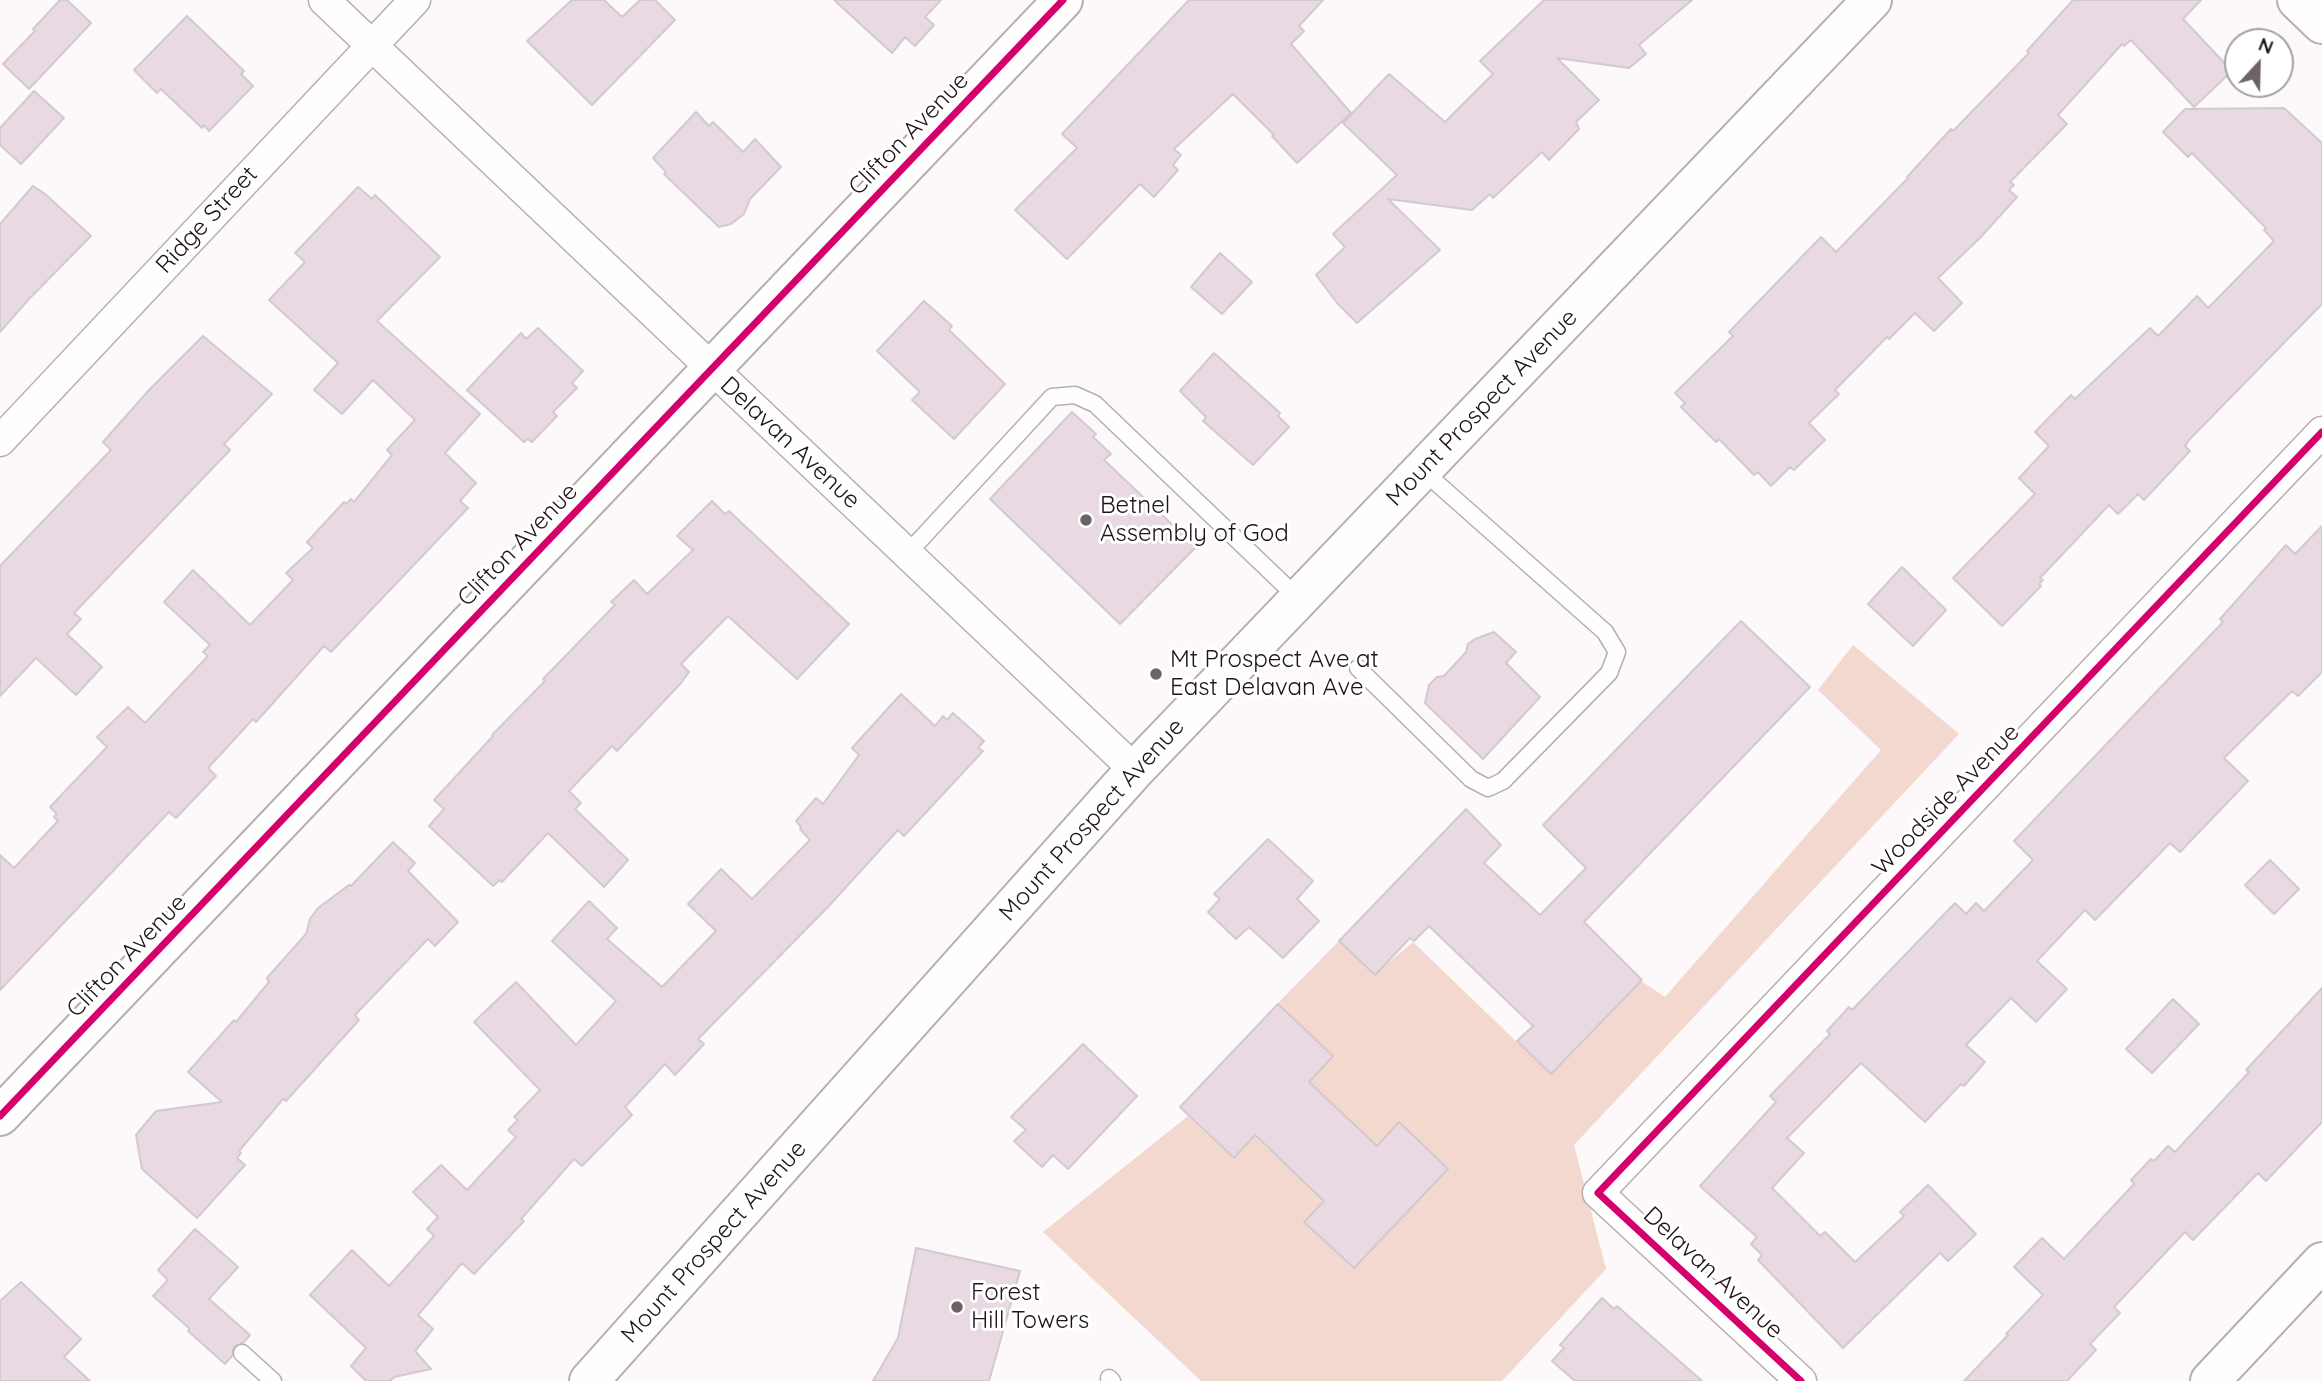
<!DOCTYPE html>
<html>
<head>
<meta charset="utf-8">
<style>
	body { margin:0 }
	#map { position:relative; width:2322px; height:1381px; overflow:hidden; background:#fdf8f9; font-family:Quicksand,sans-serif }
	canvas { display:block }
	.north { position:absolute; left:2224px; top:28px; width:70px; height:70px; box-sizing:border-box; background:#fff; border:2px solid #a5a1a2; border-radius:50%; rotate:22deg; font-size:19px; font-weight:700; line-height:28px; text-align:center; color:#1e1316 }
	.north::after { content:''; display:block; margin:auto; width:24px; height:32px; background:#6c6365; clip-path:polygon(50% 0,100% 100%,50% 72%,0 100%) }
</style>
</head>
<body>
<div id="map">
<canvas width="2322" height="1381"></canvas>
<div class="north">N</div>
</div>
<script>
const context = document.querySelector('canvas').getContext('2d');
context.lineJoin = 'round';
function fillPath(path, color) { context.fillStyle = color; context.fill(path, 'evenodd'); }
const poly = rows => new Path2D(rows.map(r => 'M' + r).join(''));
function trace(path, color, width, dash) { context.strokeStyle = color; context.lineWidth = width; context.lineCap = dash ? 'butt' : 'round'; context.setLineDash(dash || []); context.stroke(path); }
function label(font, color, halo, rows, align = 'center') {
  context.font = font + ' Quicksand,sans-serif'; context.lineWidth = 6; context.setLineDash([]); context.textBaseline = 'middle'; context.strokeStyle = halo; context.fillStyle = color; for (const [text, x, y, turn = 0] of rows) {
    context.save(); context.translate(x, y); context.rotate((+turn || 0) * Math.PI / 180); context.textAlign = isNaN(turn) ? turn : align; if (halo) context.strokeText(text, 0, 0); context.fillText(text, 0, 0); context.restore();
  }
}
const green = poly([
	[1853,645,1959,734,1574,1145,1606,1269,1502,1381,1201,1381,1043,1232,1188,1116,1233,1158,1254,1136,1324,1201,1304,1222,1353,1268,1447,1169,1399,1123,1376,1146,1306,1079,1332,1056,1277,1004,1339,941,1374,974,1413,942,1550,1074,1641,981,1665,997,1881,750,1818,690]
]);
const building = poly([
	[60,0,67,0,91,23,29,89,3,64,35,31,33,29,60,0],
	[572,0,604,0,622,17,640,0,655,0,675,20,592,105,527,41,572,0],
	[834,0,941,0,925,17,934,25,915,46,905,37,892,53,834,0],
	[1189,0,1323,0,1299,26,1304,31,1291,44,1351,113,1297,163,1272,136,1274,135,1233,94,1174,149,1181,155,1173,165,1178,170,1154,197,1140,184,1067,259,1015,210,1077,148,1062,134,1189,0],
	[1544,0,1692,0,1639,45,1646,54,1629,68,1557,58,1599,100,1576,122,1579,129,1549,160,1542,152,1493,198,1490,194,1472,210,1388,199,1440,250,1357,323,1337,303,1316,275,1345,247,1333,234,1397,175,1343,123,1389,74,1445,122,1493,74,1480,61,1544,0],
	[2073,0,2201,0,2183,19,2232,71,2194,107,2131,40,2124,46,2122,44,2058,115,2067,124,2010,182,2014,185,2009,190,2017,197,1980,238,1938,278,1962,303,1934,331,1915,313,1889,339,1887,337,1835,390,1839,394,1809,423,1825,440,1794,470,1790,467,1771,486,1758,472,1754,475,1719,439,1716,442,1681,407,1685,403,1675,393,1733,336,1729,332,1821,237,1836,252,1908,178,1907,177,1951,129,1953,131,2029,53,2027,51,2073,0],
	[187,16,244,71,241,74,253,86,209,131,204,125,202,128,161,89,157,93,134,70,187,16],
	[34,91,64,118,21,164,0,145,0,128,34,91],
	[2284,108,2322,143,2322,304,2189,440,2185,446,2190,451,2144,500,2138,494,2118,514,2109,505,2040,578,2043,580,2039,584,2041,586,2002,626,1953,578,2035,494,2019,478,2049,446,2035,432,2071,395,2075,399,2150,328,2158,336,2197,296,2208,308,2274,241,2264,230,2266,228,2192,153,2188,157,2163,132,2185,109,2284,108],
	[696,112,709,126,713,122,743,152,755,139,781,167,750,199,744,214,731,224,719,227,664,174,666,172,653,158,696,112],
	[33,186,45,194,91,236,29,299,0,332,0,224,33,186],
	[358,187,372,199,375,195,440,257,377,321,480,414,445,453,476,483,460,501,468,508,331,652,324,646,256,722,253,719,208,768,216,776,176,818,169,812,0,990,0,855,14,868,58,821,54,817,57,814,50,807,107,747,97,737,128,707,145,723,208,656,203,652,210,645,164,602,193,570,250,625,293,580,286,573,313,548,307,542,344,502,346,504,351,499,354,502,392,455,387,450,415,420,373,380,342,414,314,390,338,363,269,300,305,262,295,253,358,187],
	[1220,253,1252,282,1222,314,1191,287,1220,253],
	[924,301,952,326,949,330,1005,384,954,439,912,400,920,392,877,351,924,301],
	[538,328,583,371,572,383,577,388,553,412,557,416,532,442,528,439,524,442,467,390,521,333,526,339,538,328],
	[203,336,272,394,224,444,230,450,74,613,81,619,67,634,102,667,76,695,36,658,0,696,0,566,111,450,103,442,149,390,203,336],
	[1214,353,1280,413,1278,416,1289,427,1253,465,1203,421,1206,417,1180,391,1214,353],
	[1072,412,1096,434,1093,437,1111,454,1104,460,1196,547,1120,624,990,499,1072,412],
	[712,501,725,514,729,511,849,624,797,679,728,616,681,664,689,672,681,683,617,751,612,746,569,791,581,803,575,809,628,860,604,887,548,833,502,882,500,880,493,886,429,826,444,809,434,800,493,736,492,735,545,681,543,679,615,605,611,602,634,580,647,594,693,550,677,536,712,501],
	[2322,526,2322,672,2298,696,2292,691,2224,758,2248,781,2180,852,2170,843,2095,920,2085,910,2037,961,2067,989,2036,1022,2011,998,1966,1045,1985,1062,1964,1086,1961,1084,1925,1122,1861,1063,1787,1138,1804,1153,1772,1188,1820,1236,1825,1232,1855,1262,1904,1216,1900,1212,1928,1185,1976,1234,1948,1261,1940,1253,1843,1348,1758,1260,1762,1255,1751,1244,1757,1237,1700,1186,1776,1102,1770,1096,1830,1034,1827,1031,1849,1007,1852,1010,1955,903,1966,914,1976,903,1984,911,2033,860,2014,841,2223,622,2220,619,2286,545,2295,554,2322,526],
	[1902,567,1946,610,1913,646,1868,604,1902,567],
	[1741,621,1810,687,1584,922,1642,980,1551,1074,1517,1041,1533,1026,1429,926,1414,941,1410,938,1375,975,1339,941,1466,809,1501,845,1484,863,1540,915,1586,868,1543,825,1741,621],
	[1494,632,1516,652,1506,663,1540,697,1483,759,1425,703,1429,685,1437,677,1444,676,1466,652,1468,644,1475,639,1494,632],
	[901,694,935,726,943,716,947,720,953,713,984,741,978,748,983,751,904,836,898,830,827,908,698,1039,704,1044,675,1075,665,1064,625,1107,632,1115,582,1166,574,1159,521,1219,524,1221,474,1274,462,1263,418,1315,433,1329,415,1351,431,1369,394,1377,390,1381,366,1381,351,1366,366,1348,310,1295,352,1250,389,1286,434,1236,427,1229,438,1217,413,1192,441,1165,467,1190,516,1137,508,1130,518,1120,514,1117,540,1090,474,1022,516,982,576,1045,616,1001,552,941,589,901,617,928,607,939,662,987,716,931,688,904,721,869,752,899,810,840,800,829,801,827,796,821,816,798,823,804,859,755,852,748,901,694],
	[1268,839,1313,881,1297,899,1319,921,1283,958,1249,927,1236,939,1208,912,1220,899,1214,894,1268,839],
	[393,842,415,863,408,871,458,922,435,946,428,939,355,1015,359,1020,286,1101,283,1099,239,1151,241,1153,237,1158,245,1165,197,1218,142,1169,136,1135,156,1111,222,1102,188,1072,234,1020,236,1022,269,982,267,978,306,934,310,919,318,908,349,885,351,886,393,842],
	[2270,860,2299,889,2274,914,2245,885,2270,860],
	[2322,988,2322,1122,2266,1181,2258,1173,2193,1240,2185,1232,2114,1307,2120,1313,2090,1344,2096,1350,2067,1381,1964,1381,2008,1335,2006,1334,2043,1295,2014,1267,2042,1238,2064,1259,2134,1184,2131,1180,2151,1159,2154,1161,2168,1146,2175,1152,2249,1072,2246,1070,2322,988],
	[2173,999,2199,1024,2152,1073,2126,1049,2173,999],
	[1278,1004,1333,1056,1309,1082,1377,1146,1399,1122,1448,1169,1354,1268,1304,1222,1324,1201,1255,1135,1234,1158,1180,1107,1278,1004],
	[1083,1044,1137,1096,1068,1169,1053,1155,1042,1167,1014,1141,1026,1130,1011,1117,1083,1044],
	[195,1229,238,1267,209,1299,250,1335,243,1343,234,1347,232,1356,225,1364,188,1331,190,1329,153,1296,168,1280,158,1270,195,1229],
	[916,1248,1020,1271,989,1381,873,1381,898,1338,916,1248],
	[21,1282,81,1339,64,1357,90,1381,0,1381,0,1301,21,1282],
	[1602,1298,1614,1309,1617,1306,1702,1381,1575,1381,1552,1361,1564,1348,1560,1345,1602,1298]
]);
const lane = poly([
	[907,554,1052,397,1075,395,1095,404,1299,599],
	[1358,668,1471,779,1488,788,1503,781,1609,673,1617,652,1605,632,1422,470],
	[242,1353,273,1381],
	[1109,1378,1112,1381]
]);
const street = poly([
	[324,0,1135,770],
	[0,441,415,0],
	[1801,1381,1598,1193,2322,432]
]);
const secondary = poly([
	[2297,0,2322,24],
	[0,1116,1063,0],
	[589,1381,1135,770,1872,0],
	[2210,1381,2322,1262]
]);
const cycleway = poly([
	[0,1116,1063,0],
	[1801,1381,1598,1193,2322,432]
]);
const markers = [
	[1086,520,7,"#6c6365"],
	[1156,674,7,"#6c6365"],
	[957,1307,7,"#6c6365"]
];
const streetNames = [
	["Clifton Avenue",909,134,-46],
	["Ridge Street",207,220,-47],
	["Mount Prospect Avenue",1482,408,-46],
	["Delavan Avenue",790,443,43],
	["Clifton Avenue",518,545,-46],
	["Woodside Avenue",1946,800,-46],
	["Mount Prospect Avenue",1092,820,-48],
	["Clifton Avenue",127,956,-46],
	["Mount Prospect Avenue",714,1242,-48],
	["Delavan Avenue",1713,1273,43]
];
const poiNames = [
	["Betnel",1100,506],
	["Assembly of God",1100,534],
	["Mt Prospect Ave at",1170,660],
	["East Delavan Ave",1170,688],
	["Forest",971,1293],
	["Hill Towers",971,1321]
];
fillPath(green, '#f2d8ce');
fillPath(building, '#e8d9e2');
trace(building, '#d2cace', 2);
trace(lane, '#b7aeb0', 19);
trace(street, '#b7aeb0', 33);
trace(secondary, '#b7aeb0', 42);
trace(lane, '#fffefe', 16);
trace(street, '#fffefe', 30);
trace(secondary, '#fffefe', 38);
trace(cycleway, '#d6006c', 7);
for (const [x, y, r, color] of markers) { const dot = new Path2D(); dot.arc(x, y, r, 0, 2 * Math.PI); context.fillStyle = color; context.fill(dot); trace(dot, '#fff', 2.5); }
label('24px', '#1e1316', '#fff', streetNames);
label('24px', '#1e1316', '#fff', poiNames, 'left');
</script>
</body>
</html>
